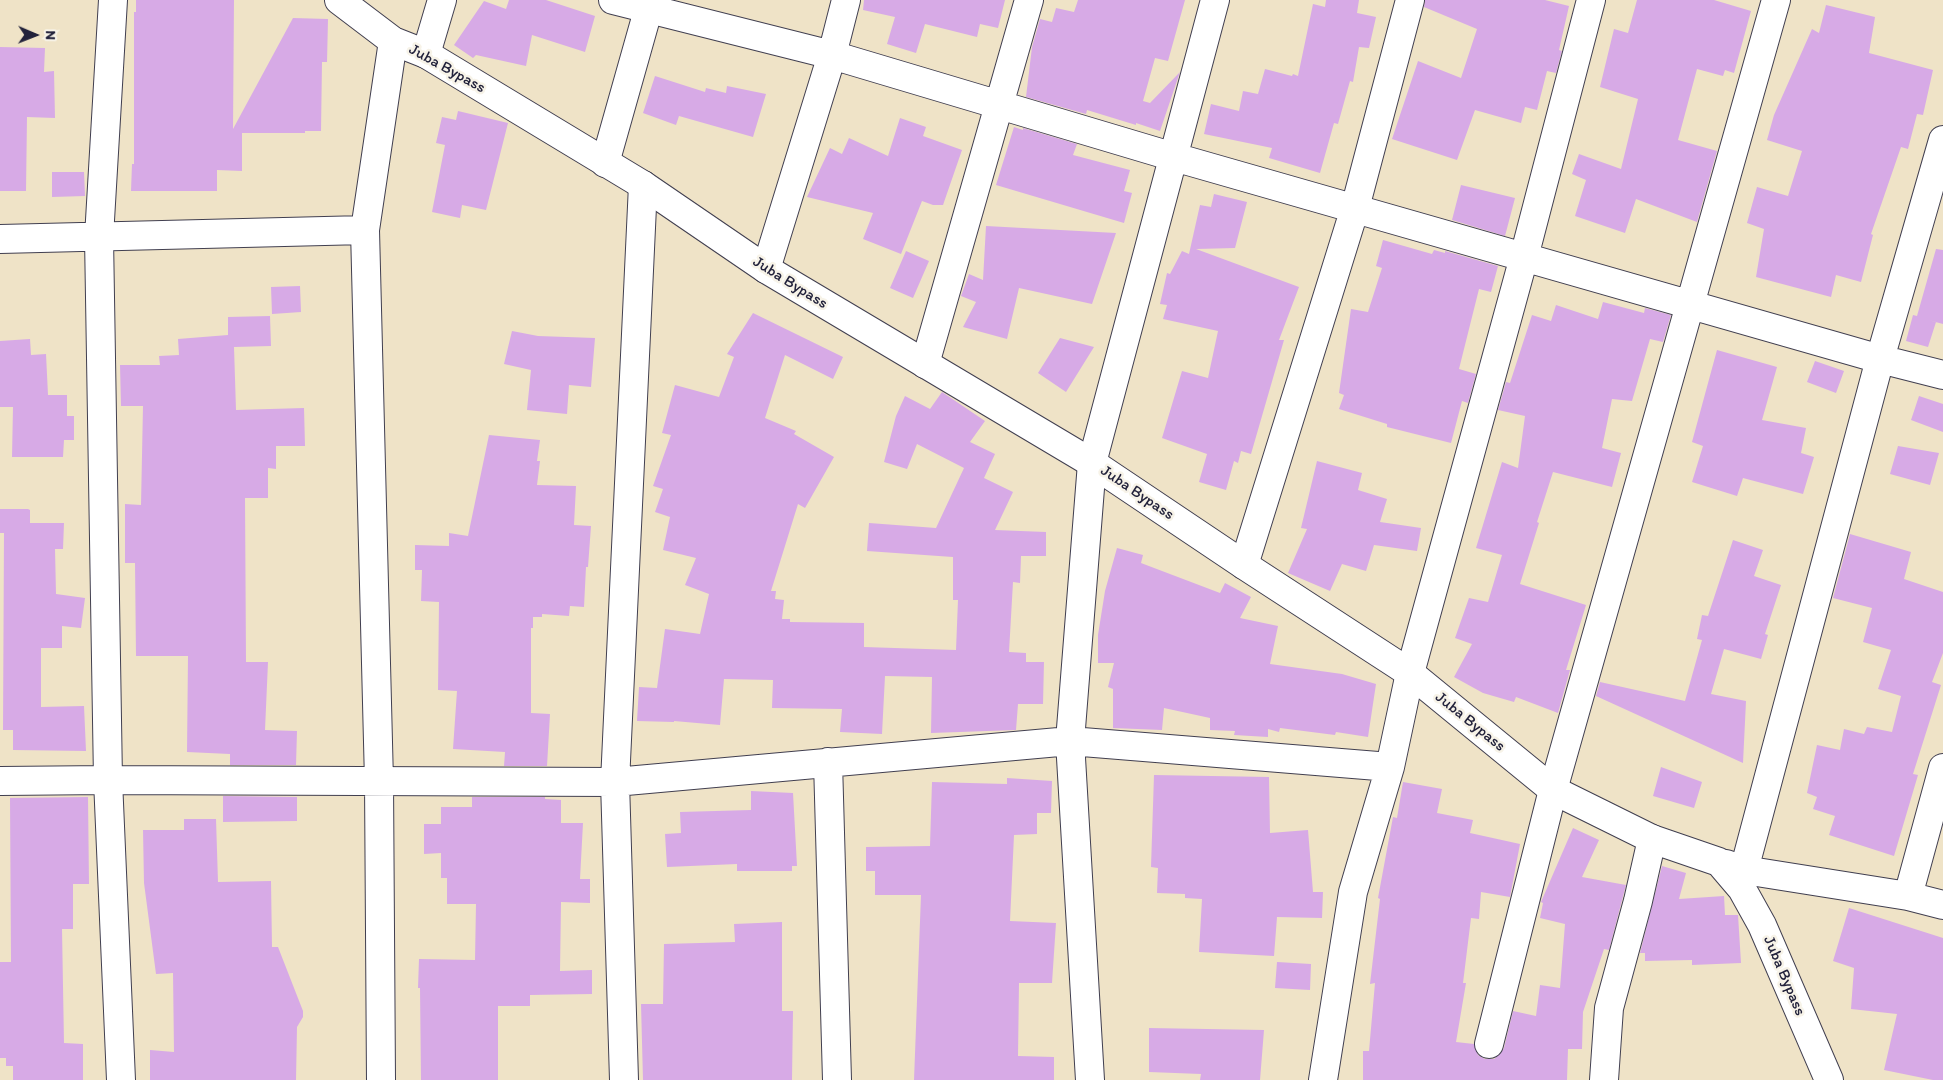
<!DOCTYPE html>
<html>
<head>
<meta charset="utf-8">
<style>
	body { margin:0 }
	#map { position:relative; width:1943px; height:1080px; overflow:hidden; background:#efe3c7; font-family:Itim,sans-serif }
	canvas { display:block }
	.north { position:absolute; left:10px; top:10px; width:50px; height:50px; -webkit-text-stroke:4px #f7f3e8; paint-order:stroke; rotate:91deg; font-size:14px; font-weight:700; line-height:20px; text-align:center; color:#22223b }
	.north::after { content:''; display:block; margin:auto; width:18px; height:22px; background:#22223b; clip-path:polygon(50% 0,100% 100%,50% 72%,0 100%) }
</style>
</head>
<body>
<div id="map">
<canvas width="1943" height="1080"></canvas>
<div class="north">N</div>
</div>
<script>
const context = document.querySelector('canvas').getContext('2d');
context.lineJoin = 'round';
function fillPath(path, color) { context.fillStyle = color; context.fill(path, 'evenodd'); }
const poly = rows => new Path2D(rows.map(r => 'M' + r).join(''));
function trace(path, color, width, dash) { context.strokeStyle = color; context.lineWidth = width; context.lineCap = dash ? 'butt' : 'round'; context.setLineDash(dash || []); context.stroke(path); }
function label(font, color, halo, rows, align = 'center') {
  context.font = font + ' Itim,sans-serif'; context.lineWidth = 5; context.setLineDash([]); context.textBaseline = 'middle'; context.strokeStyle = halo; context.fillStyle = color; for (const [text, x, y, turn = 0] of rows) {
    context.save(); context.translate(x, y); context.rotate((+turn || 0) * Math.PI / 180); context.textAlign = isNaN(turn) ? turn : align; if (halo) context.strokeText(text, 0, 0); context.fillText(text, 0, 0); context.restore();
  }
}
const building = poly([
	[136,0,234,0,233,129,293,18,328,19,327,62,322,62,321,131,305,131,305,133,242,133,242,171,217,170,217,191,131,191,132,164,134,164,134,12,136,12],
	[509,0,546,0,595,16,585,52,532,35,526,66,476,55,473,58,454,45,484,1,506,9],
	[864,0,1005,0,998,28,980,24,977,37,925,24,916,53,887,44,895,17,863,10],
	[1078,0,1185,0,1168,61,1155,58,1143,101,1150,103,1180,72,1160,131,1136,123,1136,125,1087,110,1086,114,1026,97,1032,47,1040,19,1052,22,1056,8,1074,12],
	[1326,0,1359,0,1357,13,1376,17,1369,48,1359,47,1353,82,1350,81,1338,124,1334,123,1320,173,1269,158,1272,148,1204,134,1211,104,1239,111,1243,91,1258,94,1265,69,1292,76,1293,74,1298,76,1313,4,1325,7],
	[1425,0,1545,0,1569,6,1559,50,1562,51,1556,73,1547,71,1537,110,1525,107,1521,123,1475,110,1457,160,1392,139,1418,61,1461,78,1477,29,1424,7],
	[1637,0,1714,0,1751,11,1734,73,1725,70,1723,76,1697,69,1678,140,1717,151,1697,222,1636,199,1625,233,1575,216,1586,180,1572,174,1579,154,1621,169,1638,99,1600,87,1614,29,1628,33],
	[1826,5,1875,17,1869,53,1933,70,1923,115,1917,114,1908,149,1901,147,1871,234,1873,235,1861,282,1836,275,1831,297,1756,277,1764,229,1747,223,1757,187,1788,196,1802,151,1767,140,1774,115,1812,29,1819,33],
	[0,47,45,48,44,72,54,71,55,118,27,117,26,191,0,191],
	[655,76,705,92,706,88,726,93,727,86,766,94,753,137,679,116,676,125,643,113],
	[458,111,508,123,486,210,462,205,460,218,432,212,445,145,436,143,442,117,456,120],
	[900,118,926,127,923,136,962,150,943,205,933,205,922,201,901,254,863,239,873,213,807,197,830,148,842,154,849,138,888,156],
	[1014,127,1023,130,1023,128,1077,144,1073,155,1130,170,1124,191,1132,193,1124,223,996,185],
	[52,172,84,172,85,196,52,197],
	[1461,185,1515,198,1505,236,1452,220],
	[1214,194,1247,202,1235,248,1196,249,1299,287,1279,340,1284,340,1251,454,1241,451,1238,463,1234,461,1226,490,1199,482,1207,454,1162,438,1182,371,1208,378,1218,331,1163,319,1167,305,1160,304,1167,273,1170,274,1182,251,1189,254,1200,205,1211,207],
	[986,226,1116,233,1092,304,1019,288,1007,339,963,327,976,302,961,296,969,274,983,280],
	[1383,240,1432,254,1434,250,1445,253,1445,251,1498,266,1491,292,1479,289,1459,369,1476,374,1468,403,1462,401,1451,443,1387,427,1387,424,1339,409,1344,395,1339,393,1351,309,1368,312,1382,268,1376,266],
	[1936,249,1943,250,1943,324,1928,320,1936,322,1928,347,1906,341,1913,315,1917,316],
	[906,251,929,261,913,298,890,288],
	[300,286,301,312,272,314,271,287],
	[1603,302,1644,313,1645,308,1671,315,1663,342,1650,339,1632,401,1612,399,1602,448,1621,453,1612,487,1553,472,1537,522,1539,523,1520,584,1586,605,1566,670,1570,670,1558,713,1516,697,1514,702,1483,693,1454,677,1472,644,1455,638,1469,598,1488,602,1502,555,1476,548,1502,462,1518,468,1525,416,1498,410,1506,382,1510,383,1532,315,1551,321,1556,305,1598,319],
	[753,313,843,357,833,379,785,355,765,418,796,431,794,434,834,457,805,508,798,504,771,591,776,591,775,599,784,600,782,619,790,619,790,622,864,623,864,647,956,650,958,600,953,600,953,557,867,551,869,523,936,528,964,468,917,444,907,469,884,462,896,416,905,396,930,409,942,392,985,421,970,442,995,454,984,478,1013,492,995,530,1046,532,1046,556,1021,556,1020,583,1013,582,1009,652,1026,653,1026,662,1044,662,1043,704,1018,704,1016,730,931,733,932,677,885,676,882,734,840,732,842,709,772,708,773,680,724,679,720,725,674,721,674,722,637,721,639,687,657,688,665,629,700,634,709,594,685,585,696,558,663,550,670,517,655,512,663,489,653,486,671,435,662,433,675,385,719,397,734,357,727,354],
	[270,316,271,346,234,347,236,410,304,408,305,446,276,446,276,469,268,468,268,498,245,498,246,662,268,662,265,730,297,731,296,765,230,765,230,754,187,752,188,656,136,656,135,563,125,563,125,504,141,505,143,406,121,406,120,365,160,365,159,356,179,355,178,339,228,335,228,317],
	[512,331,538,336,595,338,591,387,569,385,567,414,527,410,531,370,504,364],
	[1060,338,1094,347,1066,392,1038,373],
	[30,339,31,355,46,354,48,395,67,395,67,416,74,416,74,440,64,440,63,457,12,457,13,407,0,407,0,341],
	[1717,350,1777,367,1762,420,1806,428,1801,453,1814,457,1803,494,1743,478,1737,496,1692,482,1703,446,1692,442],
	[1815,361,1844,371,1836,393,1807,382],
	[1919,396,1943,404,1943,432,1911,420],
	[489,435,540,440,537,461,540,461,537,485,576,486,574,525,591,526,588,567,586,567,584,607,570,606,569,616,542,614,542,617,533,617,533,628,531,628,531,713,550,714,547,766,504,766,505,752,453,749,457,691,438,690,439,602,421,601,422,570,415,570,415,545,449,546,449,533,468,536],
	[1898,446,1939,453,1930,485,1890,474],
	[1317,461,1362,473,1358,490,1387,499,1380,522,1421,528,1417,551,1374,545,1366,571,1342,564,1330,591,1288,573,1307,529,1301,528],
	[0,509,28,509,30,510,30,523,64,523,63,549,55,549,56,594,85,598,81,628,62,626,62,648,41,648,41,707,84,706,86,751,13,750,13,730,3,730,4,533,0,533],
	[1850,534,1911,552,1904,579,1943,592,1943,653,1932,682,1941,685,1913,774,1918,775,1894,856,1829,835,1835,816,1813,809,1817,797,1807,793,1817,745,1840,750,1844,729,1864,734,1867,727,1892,732,1901,696,1878,689,1891,650,1863,642,1872,608,1833,598],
	[1733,540,1763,550,1754,576,1781,585,1765,634,1768,635,1761,659,1724,649,1711,694,1746,701,1743,763,1596,696,1600,682,1685,701,1702,640,1697,639,1702,615,1708,616],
	[1117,548,1143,555,1141,563,1220,593,1225,583,1251,597,1240,618,1278,626,1270,664,1342,674,1376,684,1368,737,1336,732,1335,735,1280,728,1279,732,1268,729,1268,737,1234,735,1235,731,1210,730,1210,718,1164,708,1162,730,1113,728,1113,689,1108,687,1114,663,1098,663,1098,635,1105,591],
	[1661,767,1702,782,1694,808,1653,796],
	[1154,775,1269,777,1270,833,1308,830,1313,892,1323,892,1322,918,1277,917,1274,956,1199,952,1202,899,1185,898,1185,894,1157,893,1158,868,1151,867],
	[1007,778,1052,781,1051,813,1037,813,1037,834,1014,835,1010,921,1056,923,1052,983,1019,983,1018,1056,1054,1057,1054,1080,914,1080,921,895,875,895,875,871,866,871,866,847,930,846,932,782,1007,784],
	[1403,782,1442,789,1437,813,1473,820,1470,833,1520,844,1510,897,1481,892,1479,919,1471,918,1463,983,1466,983,1456,1042,1474,1044,1478,1055,1485,1059,1494,1059,1500,1054,1504,1048,1513,1011,1536,1016,1540,985,1560,988,1565,924,1540,918,1543,903,1541,902,1573,828,1599,840,1582,877,1626,885,1609,950,1604,949,1583,1012,1582,1049,1568,1049,1567,1080,1363,1080,1363,1051,1369,1051,1375,983,1370,984,1380,899,1378,898,1393,817,1397,818],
	[751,791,793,793,797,866,792,866,792,871,737,871,737,864,667,867,665,834,681,833,680,812,751,810],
	[223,796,297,797,297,821,223,822],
	[88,797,89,884,73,884,73,929,62,929,64,1043,83,1044,83,1080,13,1080,13,1066,6,1066,6,1058,0,1058,0,962,11,962,10,798],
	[472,797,545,797,545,799,561,800,561,823,583,823,580,879,590,879,590,903,561,902,560,971,592,970,592,994,530,995,530,1006,498,1006,498,1080,421,1080,420,988,418,988,419,959,475,960,476,904,447,904,447,878,441,878,441,853,424,854,424,824,441,824,441,807,472,807],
	[184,819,216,819,218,882,271,881,272,947,278,947,303,1011,303,1017,297,1027,296,1080,150,1080,150,1050,174,1052,173,973,156,974,144,883,143,830,184,830],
	[1662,866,1686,873,1679,899,1724,896,1725,915,1738,915,1741,963,1692,965,1692,960,1645,961,1645,953,1640,953],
	[1849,908,1943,938,1943,1080,1933,1080,1884,1070,1897,1014,1851,1009,1854,968,1833,961],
	[782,922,782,1011,793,1011,792,1080,643,1080,641,1004,663,1004,664,944,735,942,734,924],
	[1277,962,1311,964,1310,990,1275,988],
	[1149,1028,1264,1030,1260,1080,1200,1080,1201,1074,1149,1072]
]);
const street = poly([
	[113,0,99,237,108,780,121,1080],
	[613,0,832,55,1174,157,1880,359,1943,375],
	[426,54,442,0],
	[605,163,651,0],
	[0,239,365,230],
	[766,269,832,55,846,0],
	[925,364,1029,0],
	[1244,565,1355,208,1410,0],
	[828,762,837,1080],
	[0,781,108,780,615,782,1070,741,1390,767],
	[1726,864,1744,870,1908,896,1943,905],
	[1744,870,1880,359,1943,140],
	[1908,896,1943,768],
	[1489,1044,1553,790,1776,0],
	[381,1080,379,781,365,230,393,41],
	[624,1080,615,782,643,185],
	[1090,1080,1070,741,1092,463,1215,0],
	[1323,1080,1353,892,1390,767,1410,673,1524,257,1591,0],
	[1604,1080,1609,1008,1638,901,1652,839]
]);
const secondary = poly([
	[339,0,393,41,426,54,643,185,766,269,1092,463,1244,565,1410,673,1553,790,1652,839,1719,862,1742,889,1762,925,1829,1080]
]);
const streetNames = [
	["Juba Bypass",447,69,29],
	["Juba Bypass",790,283,32],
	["Juba Bypass",1137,493,34],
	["Juba Bypass",1470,722,39],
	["Juba Bypass",1784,976,67]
];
fillPath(building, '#d7aae6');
trace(street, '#413f50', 30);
trace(secondary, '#413f50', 30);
trace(street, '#fff', 28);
trace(secondary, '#fff', 28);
label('16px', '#22223b', '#f7f3e8', streetNames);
</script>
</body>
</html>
